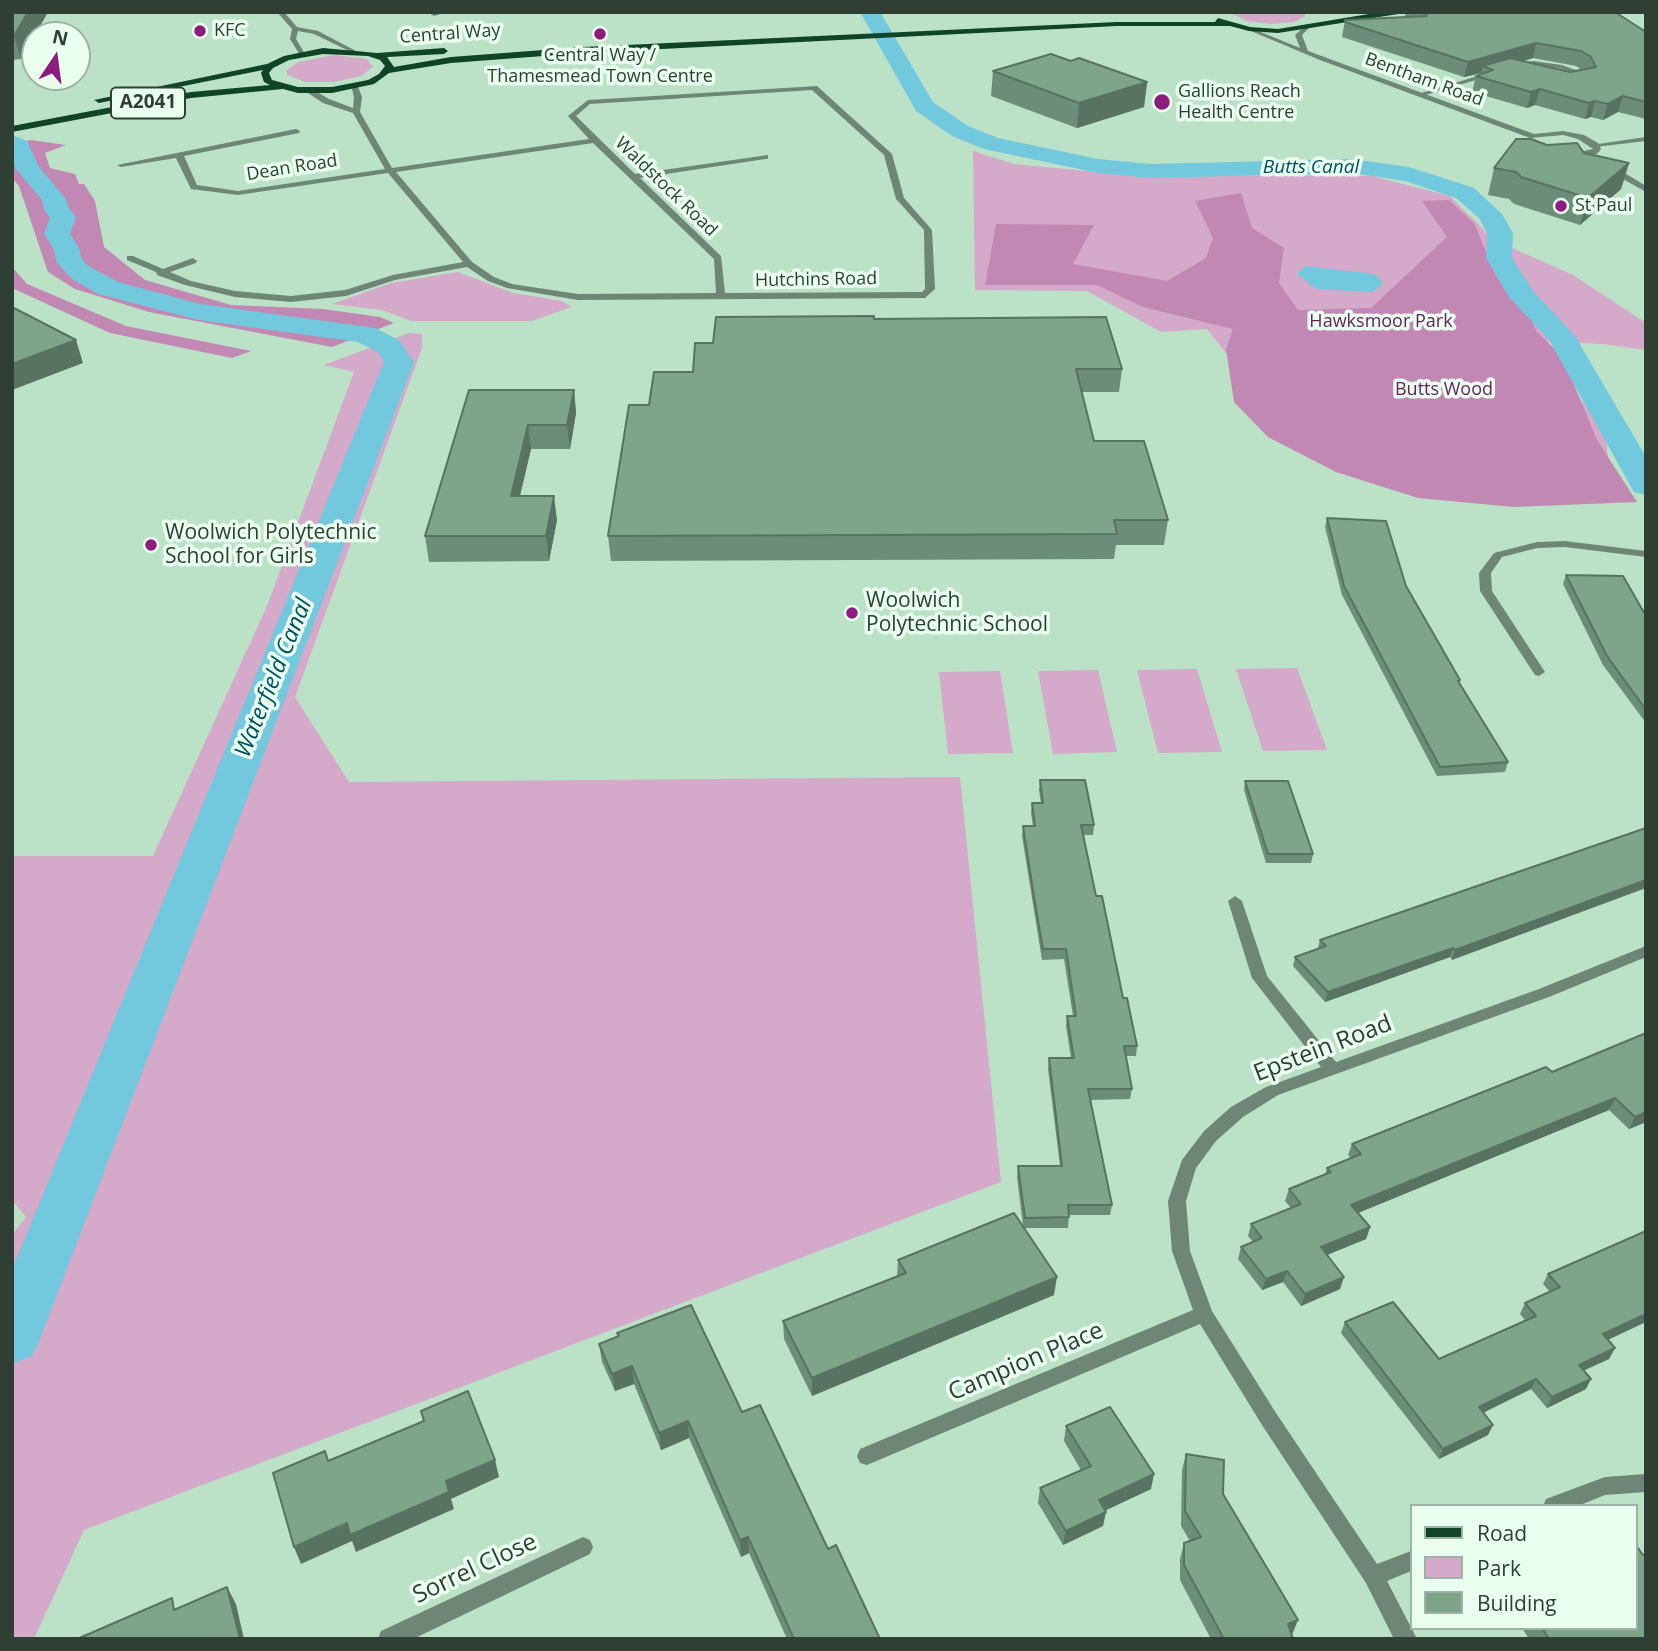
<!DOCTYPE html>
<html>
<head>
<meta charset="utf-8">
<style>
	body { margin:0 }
	#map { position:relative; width:1658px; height:1651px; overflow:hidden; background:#bbe2c7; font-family:"Open Sans",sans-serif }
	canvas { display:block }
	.frame { position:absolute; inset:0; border:14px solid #2f3f34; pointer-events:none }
	.legend { position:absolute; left:1410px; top:1504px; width:228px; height:126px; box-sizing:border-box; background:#eafef0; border:2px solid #9fb2a5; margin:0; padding:9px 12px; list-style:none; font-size:21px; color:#2f3f34 }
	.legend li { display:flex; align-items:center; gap:14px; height:35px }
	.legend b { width:35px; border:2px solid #9fb2a5 }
	.north { position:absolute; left:21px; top:21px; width:70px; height:70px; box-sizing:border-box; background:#eafef0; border:2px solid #9fb2a5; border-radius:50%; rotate:13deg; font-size:19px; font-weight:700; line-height:28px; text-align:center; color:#2f3f34 }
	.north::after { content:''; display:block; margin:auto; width:24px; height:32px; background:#8e1c7e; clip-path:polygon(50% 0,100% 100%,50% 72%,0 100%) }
</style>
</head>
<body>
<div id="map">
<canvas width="1658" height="1651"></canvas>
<div class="frame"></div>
<ul class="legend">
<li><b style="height:9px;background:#0f4427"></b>Road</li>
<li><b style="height:19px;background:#d4a9ca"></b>Park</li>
<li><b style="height:19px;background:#7ea48a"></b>Building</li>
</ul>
<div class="north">N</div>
</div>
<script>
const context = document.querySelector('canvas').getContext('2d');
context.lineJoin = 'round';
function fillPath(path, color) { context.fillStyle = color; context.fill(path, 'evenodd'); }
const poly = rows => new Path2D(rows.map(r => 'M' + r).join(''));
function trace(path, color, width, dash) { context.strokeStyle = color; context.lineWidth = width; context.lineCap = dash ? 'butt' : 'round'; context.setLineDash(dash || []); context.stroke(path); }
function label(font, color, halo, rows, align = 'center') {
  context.font = font + ' "Open Sans",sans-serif'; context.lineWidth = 7; context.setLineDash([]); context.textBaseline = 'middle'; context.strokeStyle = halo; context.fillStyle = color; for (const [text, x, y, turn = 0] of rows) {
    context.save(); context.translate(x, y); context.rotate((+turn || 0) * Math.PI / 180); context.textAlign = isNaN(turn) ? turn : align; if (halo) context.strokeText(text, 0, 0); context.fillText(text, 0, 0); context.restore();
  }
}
const green = poly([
	[1228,12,1305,12,1305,16,1294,22,1271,24,1247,21],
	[334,55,367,59,373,67,361,76,334,82,305,82,288,75,286,71,298,62],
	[973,151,1014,164,1128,175,1372,176,1450,196,1494,240,1573,275,1646,323,1646,350,1602,344,1533,341,1604,428,1612,485,1267,405,1207,329,1161,332,1087,291,975,290],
	[458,272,513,293,562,301,571,307,532,321,411,321,382,310,332,304,391,283],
	[409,333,422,334,422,348,295,697,349,782,960,777,1001,1182,84,1530,34,1639,12,1639,12,1235,26,1217,12,1200,12,856,153,856,267,606,354,372,324,365],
	[1297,668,1327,750,1263,751,1236,669],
	[1197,669,1222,752,1158,753,1137,670],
	[1098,670,1117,752,1053,754,1038,671],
	[1000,671,1013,753,948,754,939,672]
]);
const forest = poly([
	[30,140,66,145,45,153,50,168,75,174,79,184,84,184,95,201,104,247,145,280,231,305,323,309,380,317,394,323,332,347,149,312,75,289,48,272,19,186,12,178,12,145],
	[1241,193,1252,228,1284,248,1279,283,1298,310,1371,308,1447,237,1422,201,1449,200,1474,223,1496,276,1528,312,1537,332,1562,356,1597,440,1637,502,1514,507,1418,498,1336,472,1268,437,1234,402,1226,349,1233,329,1143,307,1097,285,985,285,996,224,1094,225,1073,264,1167,281,1206,258,1213,238,1195,201],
	[12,267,27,284,126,326,251,351,232,358,110,333,12,288]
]);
const water = poly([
	[1305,266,1374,274,1382,281,1380,287,1372,292,1316,289,1297,274]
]);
const canal = poly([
	[860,12,880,12,933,102,968,126,998,138,1098,159,1151,164,1351,159,1409,167,1474,188,1502,214,1513,233,1512,258,1534,292,1575,336,1646,457,1646,495,1634,492,1630,485,1549,340,1509,297,1486,258,1487,233,1479,218,1456,198,1405,181,1351,173,1151,178,1098,173,984,149,952,136,916,111,860,12],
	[12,135,27,141,39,167,66,199,68,207,76,217,70,234,79,248,82,260,90,267,118,282,200,304,375,328,399,340,414,362,40,1339,32,1356,12,1364,12,1270,384,362,378,352,358,342,199,320,98,294,72,279,57,263,53,248,44,234,50,218,44,209,42,200,16,169,12,159,12,135]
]);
const minor = poly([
	[277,12,284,12,297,27,318,31,356,51,351,52,314,34,298,31,296,39,305,54,300,55,290,39,292,29,277,12],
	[427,12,447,12,434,16,427,12],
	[1533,61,1562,65,1584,73,1590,78,1584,83,1580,81,1582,78,1580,75,1559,68,1533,65,1514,69,1511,67,1533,61],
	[1491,72,1493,75,1422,96,1418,94,1491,72],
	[351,85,358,87,362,97,360,112,392,168,589,139,568,116,588,100,817,86,892,154,904,198,932,230,935,289,925,298,578,300,507,288,488,281,467,267,395,280,346,296,291,302,235,297,185,285,157,275,156,272,127,260,127,256,133,256,163,269,193,258,197,261,196,263,170,272,191,281,235,291,291,296,345,290,393,275,463,262,388,173,238,195,191,189,176,158,121,167,117,165,296,129,300,131,299,133,184,156,197,185,238,191,385,169,353,113,323,103,305,91,312,89,329,99,353,108,354,97,351,85],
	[812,90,884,155,896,199,924,230,925,289,922,292,725,293,721,256,640,178,765,159,768,159,768,155,635,174,576,116,590,104,812,90],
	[593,143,714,259,716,293,578,294,512,284,494,277,472,262,396,172,593,143],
	[1646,137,1646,141,1595,147,1591,145,1646,137],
	[1565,541,1646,551,1646,557,1565,547,1537,548,1502,557,1491,573,1492,591,1545,672,1539,676,1535,675,1480,591,1479,573,1494,553,1537,542,1565,541],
	[1235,896,1242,901,1267,976,1336,1062,1539,989,1646,946,1646,957,1549,997,1278,1095,1243,1117,1216,1141,1196,1168,1186,1201,1190,1251,1212,1311,1276,1413,1377,1564,1411,1551,1411,1571,1387,1581,1417,1639,1394,1639,1366,1583,1262,1425,1200,1324,867,1465,860,1463,857,1456,860,1449,1193,1310,1172,1251,1168,1201,1182,1160,1204,1131,1231,1107,1266,1087,1321,1067,1252,978,1228,901,1235,896],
	[1646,1474,1646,1492,1605,1495,1578,1506,1543,1506,1546,1499,1605,1477,1646,1474],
	[583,1537,590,1540,593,1547,590,1554,413,1639,378,1639,381,1631,583,1537]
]);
const tertiary = poly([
	[1305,26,1310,27,1302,35,1308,51,1534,134,1563,131,1584,135,1598,143,1601,149,1597,154,1570,158,1570,154,1593,149,1578,139,1563,135,1530,138,1320,60,1246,29,1251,28,1300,48,1295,35,1305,26],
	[1607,166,1613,166,1646,186,1646,192,1607,170,1607,166]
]);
const primary = poly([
	[1381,12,1411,12,1278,33,1249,31,1230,26,1117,26,583,53,451,63,389,73,374,84,332,93,298,93,283,89,191,98,12,132,12,126,191,92,270,85,264,82,261,73,263,70,99,103,94,100,267,64,284,56,323,48,377,53,444,48,448,51,444,54,387,57,394,67,451,57,583,47,1117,22,1215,22,1218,18,1250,27,1278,29,1381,12],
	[323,54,368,56,380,60,385,66,379,74,368,80,332,87,298,87,272,80,269,73,273,68,289,60,323,54]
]);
const wall = poly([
	[12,12,48,12,21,59,12,60],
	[1406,12,1615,12,1646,32,1646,119,1618,112,1603,120,1591,117,1585,119,1535,105,1527,108,1472,92,1476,76,1481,75,1481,73,1464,77,1342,37,1345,20,1407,17,1405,16],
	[1533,58,1576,66,1582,70,1570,72,1523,61],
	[1071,61,1147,82,1144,107,1077,128,991,96,993,71],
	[1547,145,1629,163,1621,189,1580,225,1514,204,1509,199,1488,195,1494,168],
	[874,319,1122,369,1119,392,1081,392,1094,441,1168,520,1164,545,1116,545,1114,559,611,561,608,536,649,405,693,372,713,343],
	[469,390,574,390,576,413,570,449,531,449,520,496,557,520,549,561,429,562,425,536],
	[1327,518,1406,586,1460,680,1459,683,1508,762,1505,772,1437,776,1342,595,1325,527],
	[1566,575,1646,616,1646,723,1603,665,1563,584],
	[1040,780,1094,825,1093,835,1083,835,1096,896,1123,998,1137,1046,1136,1056,1126,1056,1132,1089,1130,1099,1090,1100,1112,1205,1110,1215,1069,1215,1068,1228,1025,1228,1054,1295,812,1396,784,1339,783,1321,897,1276,898,1260,1023,1226,1017,1177,1018,1166,1060,1166,1048,1069,1049,1058,1071,1058,1066,1026,1067,1016,1073,1016,1064,959,1042,960,1022,836,1023,826,1033,826,1031,813,1032,803,1041,803,1039,790],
	[1245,781,1313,854,1311,863,1266,863,1244,790],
	[1646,828,1452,960,1450,957,1325,1002,1293,966,1295,957,1318,948,1320,940],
	[1646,1033,1646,1122,1629,1129,1609,1110,1358,1213,1370,1227,1366,1239,1327,1255,1340,1289,1301,1306,1283,1282,1262,1290,1238,1259,1241,1247,1253,1242,1248,1236,1251,1224,1291,1208,1285,1201,1289,1189,1325,1174,1327,1168,1351,1158,1348,1155,1352,1144,1552,1072],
	[1548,1274,1615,1348,1609,1359,1584,1370,1586,1389,1547,1408,1531,1389,1483,1413,1488,1435,1439,1459,1341,1333,1345,1322,1439,1359,1525,1320,1520,1314,1525,1303,1550,1292,1543,1284],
	[617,1333,742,1412,828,1549,880,1639,787,1639,749,1553,741,1557,689,1438,661,1450,634,1384,615,1391,602,1362,599,1344,617,1337],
	[1066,1426,1151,1489,1105,1510,1103,1526,1063,1545,1038,1503,1040,1488,1081,1470,1064,1441],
	[1186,1454,1223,1494,1293,1639,1211,1639,1180,1580,1180,1559,1184,1543,1190,1541,1181,1526,1182,1470],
	[1522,1628,1635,1628,1646,1639,1529,1639]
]);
const shadedWall = poly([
	[28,12,48,12,21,59,14,36],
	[1536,43,1533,58,1492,70,1483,66,1481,73,1464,77,1468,62],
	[1147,82,1144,107,1077,128,1079,103],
	[1540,89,1535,105,1527,108,1531,92],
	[1623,96,1618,112,1603,120,1608,104],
	[1595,101,1591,117,1585,119,1589,103],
	[1629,163,1621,189,1580,225,1588,198],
	[76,340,83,363,12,390,12,364],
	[574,390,576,413,570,449,567,425],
	[528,425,531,449,514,520,511,496],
	[554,496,557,520,549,561,546,536],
	[1646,880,1646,888,1452,960,1455,950],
	[1453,948,1450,957,1325,1002,1328,992],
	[1615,1098,1609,1110,1348,1217,1351,1205],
	[1646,1112,1646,1122,1629,1129,1635,1117],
	[1370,1227,1366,1239,1317,1259,1321,1247],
	[1287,1271,1283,1282,1262,1290,1266,1279],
	[1057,1277,1054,1295,812,1396,812,1378],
	[1344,1277,1340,1289,1301,1306,1305,1294],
	[1646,1314,1646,1322,1597,1345,1603,1334],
	[1615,1348,1609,1359,1574,1375,1579,1365],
	[632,1366,634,1384,615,1391,612,1374],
	[1536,1379,1531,1389,1474,1417,1479,1407],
	[1591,1379,1586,1389,1547,1408,1552,1397],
	[688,1421,689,1438,661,1450,659,1433],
	[1493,1425,1488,1435,1439,1459,1443,1449],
	[495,1460,499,1477,451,1499,454,1509,356,1552,352,1541,301,1564,294,1547],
	[1154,1474,1151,1489,1096,1515,1099,1500],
	[1106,1512,1103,1526,1063,1545,1066,1531],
	[748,1537,749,1553,741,1557,740,1540],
	[227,1587,236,1604,244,1639,240,1639],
	[1298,1620,1292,1635,1288,1624]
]);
const building = poly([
	[12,12,28,12,14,36,12,36,12,12],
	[1423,12,1615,12,1646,32,1646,102,1623,96,1608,104,1595,101,1589,103,1540,89,1531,92,1476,76,1493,70,1483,66,1510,58,1570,72,1596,67,1590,56,1581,51,1536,43,1468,62,1345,22,1345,20,1427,16,1423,12],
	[1051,54,1071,61,1079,58,1147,82,1079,103,993,71,1051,54],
	[1516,139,1531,139,1547,145,1577,143,1584,153,1629,163,1588,198,1521,177,1516,172,1494,168,1516,139],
	[12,307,76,340,12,364,12,307],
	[874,316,874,319,1106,317,1122,369,1076,369,1094,441,1144,441,1168,520,1114,520,1117,534,608,536,629,405,649,405,654,372,693,372,695,343,713,343,716,317,874,316],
	[469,390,574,390,567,425,528,425,511,496,554,496,546,536,425,536,469,390],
	[1327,518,1386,521,1406,586,1460,680,1458,681,1508,762,1440,767,1344,586,1327,518],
	[1566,575,1623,576,1646,616,1646,710,1607,656,1566,575],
	[1040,780,1085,780,1094,825,1081,825,1096,896,1102,896,1123,998,1127,998,1137,1046,1124,1046,1132,1089,1088,1089,1112,1205,1068,1205,1069,1217,1025,1218,1018,1166,1062,1166,1049,1058,1074,1058,1067,1016,1076,1016,1066,949,1043,949,1034,897,1023,826,1035,826,1032,803,1043,803,1040,780],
	[1245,781,1288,781,1313,854,1268,854,1245,781],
	[1646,828,1646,880,1455,950,1453,948,1328,992,1295,957,1326,946,1320,940,1646,828],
	[1646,1033,1646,1112,1635,1117,1615,1098,1351,1205,1370,1227,1321,1247,1344,1277,1305,1294,1287,1271,1266,1279,1241,1247,1262,1238,1251,1224,1301,1204,1289,1189,1331,1172,1327,1168,1361,1154,1352,1144,1546,1067,1552,1072,1646,1033],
	[1014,1213,1057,1277,812,1378,783,1321,906,1273,898,1260,1014,1213],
	[1646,1231,1646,1314,1603,1334,1615,1348,1579,1365,1591,1379,1552,1397,1536,1379,1479,1407,1493,1425,1443,1449,1345,1322,1393,1302,1439,1359,1536,1316,1525,1303,1560,1287,1548,1274,1646,1231],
	[691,1305,742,1412,760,1405,828,1549,836,1545,880,1639,794,1639,748,1537,740,1540,688,1421,659,1433,632,1366,612,1374,599,1344,619,1336,617,1333,691,1305],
	[468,1391,495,1460,446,1481,449,1492,350,1535,347,1523,294,1547,273,1473,325,1451,328,1461,424,1421,421,1411,468,1391],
	[1110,1407,1154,1474,1099,1500,1106,1512,1066,1531,1040,1488,1091,1466,1066,1426,1110,1407],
	[1186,1454,1224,1460,1223,1494,1298,1620,1288,1624,1293,1639,1224,1639,1184,1565,1184,1543,1201,1537,1185,1511,1186,1454],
	[1635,1544,1643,1555,1646,1553,1646,1639,1549,1639,1542,1628,1635,1628,1635,1544],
	[227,1587,240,1639,77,1639,172,1598,174,1610,227,1587]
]);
const markers = [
	[200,31,7,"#8e1c7e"],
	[600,34,7,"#8e1c7e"],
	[1162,102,9,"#8e1c7e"],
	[1561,206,7,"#8e1c7e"],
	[151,545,7,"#8e1c7e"],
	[852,613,7,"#8e1c7e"]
];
const farPoinames = [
	["KFC",214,31],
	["Central Way /",600,56,"center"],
	["Thamesmead Town Centre",600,77,"center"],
	["Gallions Reach",1178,92],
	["Health Centre",1178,113],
	["St Paul",1575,206]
];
const farStreetnames = [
	["Central Way",450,34,-4],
	["Bentham Road",1424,80,20],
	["Dean Road",292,168,-9],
	["Waldstock Road",666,187,44],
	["Hutchins Road",816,280,-1]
];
const farParknames = [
	["Hawksmoor Park",1381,322],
	["Butts Wood",1444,390]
];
const shields = [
	[148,103,74]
];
const shieldNames = [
	["A2041",148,103]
];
const farWaternames = [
	["Butts Canal",1311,168]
];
const poiNames = [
	["Woolwich Polytechnic",165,533],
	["School for Girls",165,557],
	["Woolwich",866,601],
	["Polytechnic School",866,625]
];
const waterNames = [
	["Waterfield Canal",274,678,-68]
];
const nearStreetnames = [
	["Epstein Road",1323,1049,-21],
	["Campion Place",1026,1362,-23],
	["Sorrel Close",475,1569,-25]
];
fillPath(green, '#d4a9ca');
fillPath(forest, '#c088b3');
fillPath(water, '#72c9dd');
fillPath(canal, '#72c9dd');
fillPath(minor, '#6d8675');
fillPath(tertiary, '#6d8675');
fillPath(primary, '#0f4427');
fillPath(wall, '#6c8d77');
fillPath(shadedWall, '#587361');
fillPath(building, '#7ea48a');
trace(building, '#587361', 2);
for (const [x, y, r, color] of markers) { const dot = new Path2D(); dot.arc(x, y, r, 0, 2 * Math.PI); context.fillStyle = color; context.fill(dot); trace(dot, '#eafef0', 2.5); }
label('18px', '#2f3f34', '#eafef0', farPoinames, 'left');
label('18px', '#2f3f34', '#eafef0', farStreetnames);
label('18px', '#66235b', '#eafef0', farParknames);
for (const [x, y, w] of shields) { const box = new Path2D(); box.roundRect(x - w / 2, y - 15.5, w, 31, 5); context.fillStyle = '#eafef0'; context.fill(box); trace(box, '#2f3f34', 2); }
label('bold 19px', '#2f3f34', null, shieldNames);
label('italic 19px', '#00515f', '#eafef0', farWaternames);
label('21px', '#2f3f34', '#eafef0', poiNames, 'left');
label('italic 23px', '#00515f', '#eafef0', waterNames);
label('24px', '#2f3f34', '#eafef0', nearStreetnames);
</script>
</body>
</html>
